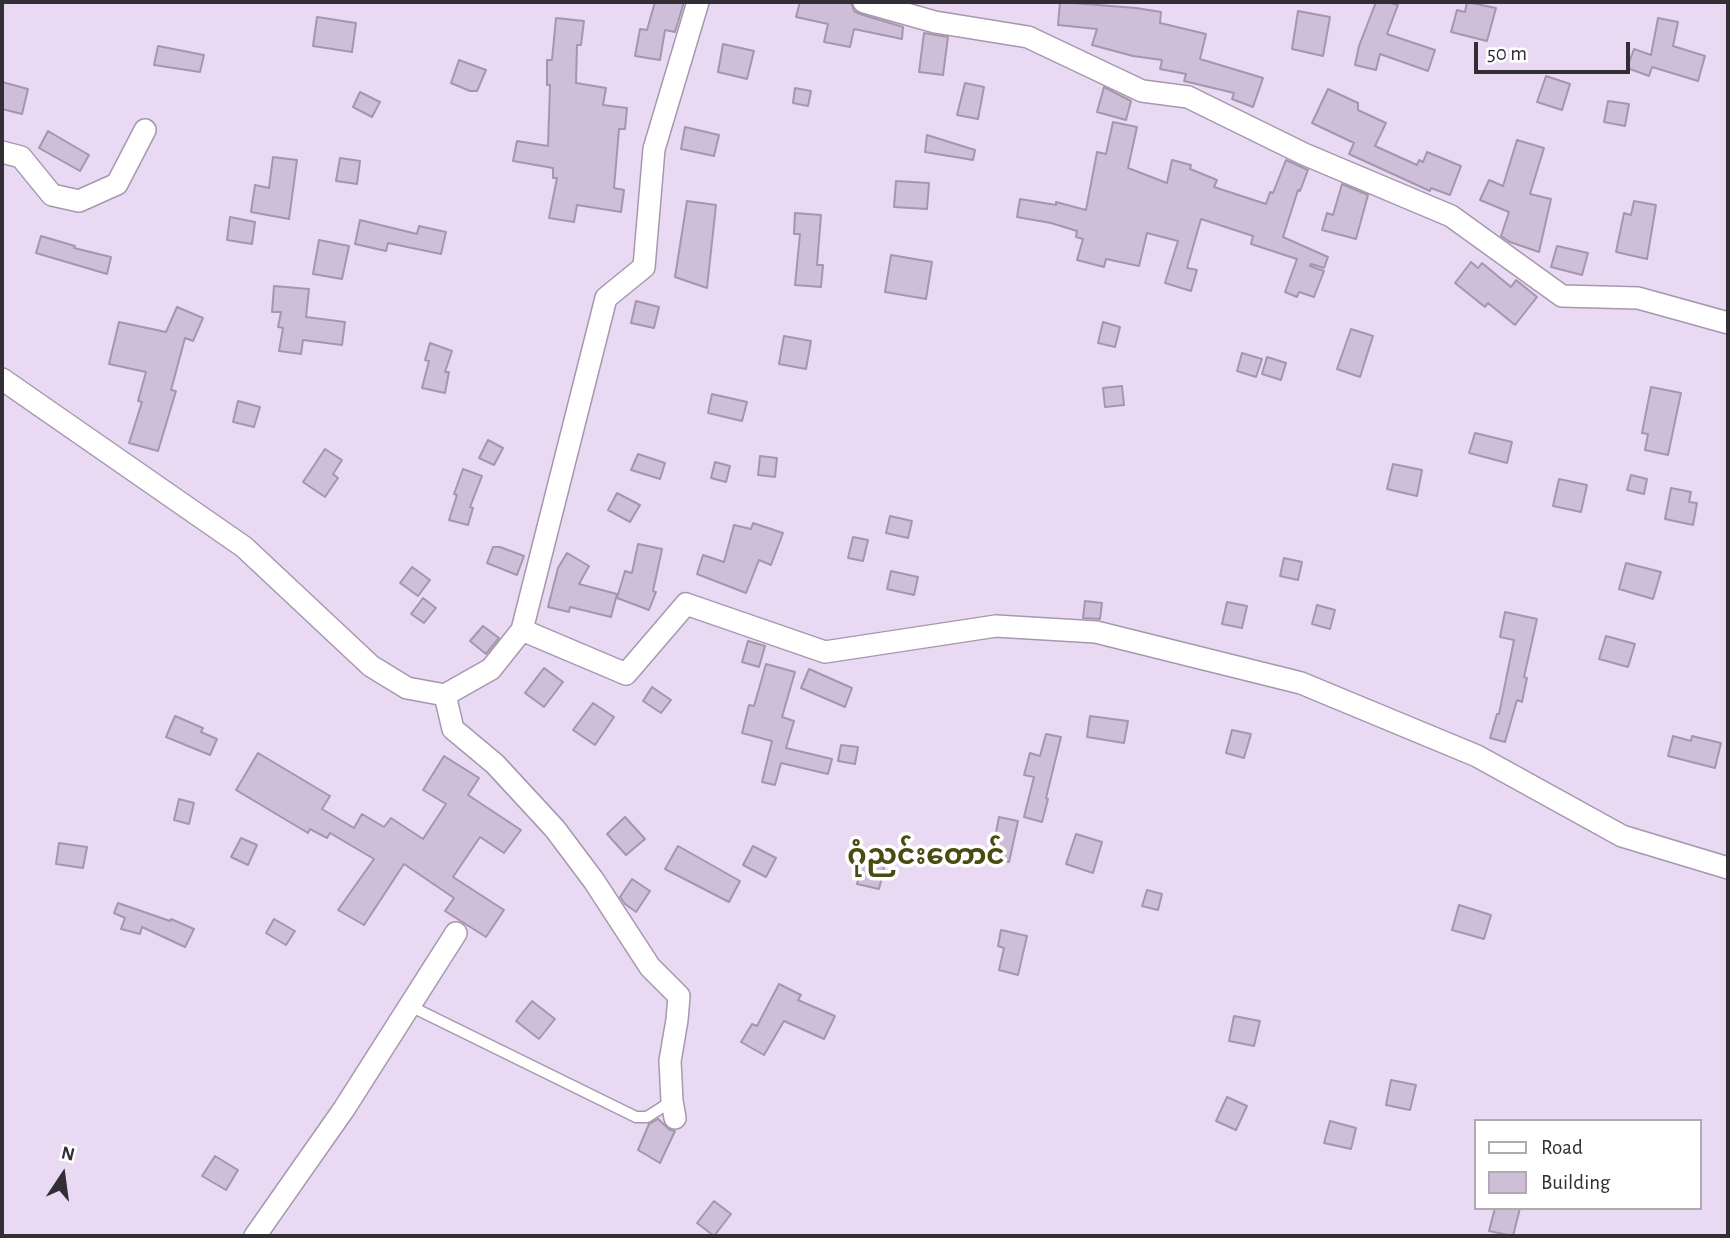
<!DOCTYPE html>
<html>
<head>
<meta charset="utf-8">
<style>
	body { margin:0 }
	#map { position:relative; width:1730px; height:1238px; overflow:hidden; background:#ead9f3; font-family:"Alegreya Sans",sans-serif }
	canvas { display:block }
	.frame { position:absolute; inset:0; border:4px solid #332d36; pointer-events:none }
	.legend { position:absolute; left:1474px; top:1119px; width:228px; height:91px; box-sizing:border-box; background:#fff; border:2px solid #adabaf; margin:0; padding:9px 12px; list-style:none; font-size:21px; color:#332d36 }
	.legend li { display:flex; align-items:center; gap:14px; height:35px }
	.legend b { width:35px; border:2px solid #adabaf }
	.north { position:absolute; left:28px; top:1140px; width:70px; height:70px; -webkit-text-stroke:5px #fff; paint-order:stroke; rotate:13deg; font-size:19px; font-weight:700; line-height:28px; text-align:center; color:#332d36 }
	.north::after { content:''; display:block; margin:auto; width:24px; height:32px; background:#332d36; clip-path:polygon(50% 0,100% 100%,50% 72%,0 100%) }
	.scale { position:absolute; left:1474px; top:42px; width:156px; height:32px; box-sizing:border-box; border:4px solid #332d36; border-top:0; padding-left:9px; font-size:21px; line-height:24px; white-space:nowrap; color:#332d36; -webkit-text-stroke:5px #fff; paint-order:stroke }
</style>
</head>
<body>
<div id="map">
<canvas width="1730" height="1238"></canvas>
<div class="frame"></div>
<ul class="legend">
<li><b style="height:9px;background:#fff"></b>Road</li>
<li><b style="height:19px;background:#cebed7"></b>Building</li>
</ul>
<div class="north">N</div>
<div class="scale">50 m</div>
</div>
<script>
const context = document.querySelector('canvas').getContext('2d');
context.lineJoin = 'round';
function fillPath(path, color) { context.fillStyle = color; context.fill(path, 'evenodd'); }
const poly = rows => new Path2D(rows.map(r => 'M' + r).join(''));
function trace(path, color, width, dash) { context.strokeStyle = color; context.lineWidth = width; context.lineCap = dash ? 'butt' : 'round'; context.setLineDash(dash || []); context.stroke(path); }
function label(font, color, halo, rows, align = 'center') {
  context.font = font + ' "Alegreya Sans","Noto Sans Myanmar",sans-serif'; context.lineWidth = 7; context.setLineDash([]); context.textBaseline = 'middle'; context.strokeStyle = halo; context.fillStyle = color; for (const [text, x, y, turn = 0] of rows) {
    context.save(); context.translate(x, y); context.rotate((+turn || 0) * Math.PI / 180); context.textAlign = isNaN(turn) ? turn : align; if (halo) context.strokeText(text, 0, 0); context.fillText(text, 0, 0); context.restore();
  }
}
const building = poly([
	[655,2,684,2,675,32,665,30,660,60,635,56,640,29,647,30,655,2],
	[800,2,851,2,854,11,860,14,903,27,902,39,854,29,850,47,824,42,828,24,796,17,800,2],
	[1060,2,1136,8,1161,12,1160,23,1206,34,1200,59,1263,78,1253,107,1232,99,1234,93,1184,81,1186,74,1160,69,1162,60,1133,56,1092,45,1097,29,1058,25,1060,2],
	[1376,2,1388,2,1398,5,1387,34,1435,50,1428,71,1380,54,1376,70,1355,65,1359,46,1376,2],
	[1467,2,1496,8,1487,41,1451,32,1457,10,1465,12,1467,2],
	[1298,11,1330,17,1323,56,1292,49,1298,11],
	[317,17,356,23,352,52,313,46,317,17],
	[556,18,584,21,581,45,577,45,576,83,606,88,603,105,627,108,625,129,619,129,614,188,624,190,621,212,577,205,574,222,549,218,557,178,553,178,553,168,513,161,517,141,548,146,550,85,547,85,547,60,552,60,556,18],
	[1658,18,1678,22,1673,46,1705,56,1698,81,1652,67,1649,76,1627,68,1634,49,1651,55,1658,18],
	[924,33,948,37,943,75,919,72,924,33],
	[723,44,754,51,747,79,718,72,723,44],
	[158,46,204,55,200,72,154,65,158,46],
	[459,60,486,70,477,91,470,91,451,83,459,60],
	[1546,76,1570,84,1562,110,1537,102,1546,76],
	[2,82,28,89,22,114,2,109,2,82],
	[965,83,984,87,978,119,957,115,965,83],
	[1104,87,1131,101,1126,120,1097,112,1104,87],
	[795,88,811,91,808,106,793,103,795,88],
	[1328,89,1358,103,1358,110,1386,123,1375,146,1417,165,1419,160,1423,162,1427,152,1461,166,1450,195,1431,188,1430,191,1349,154,1354,143,1312,123,1328,89],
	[360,92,380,102,372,117,353,107,360,92],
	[1608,101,1629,104,1625,126,1604,122,1608,101],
	[1113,122,1137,127,1128,168,1167,183,1172,160,1191,165,1190,169,1217,180,1214,187,1266,204,1270,192,1273,193,1286,160,1308,170,1300,191,1298,190,1283,237,1328,257,1324,268,1311,264,1310,266,1324,271,1314,297,1299,292,1297,297,1285,292,1297,259,1251,244,1253,236,1201,219,1187,268,1197,270,1191,291,1165,283,1178,241,1147,233,1139,266,1106,259,1104,267,1077,260,1083,239,1076,237,1077,231,1051,223,1017,217,1020,199,1056,205,1056,202,1086,210,1097,152,1106,154,1113,122],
	[685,127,719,135,714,156,681,149,685,127],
	[48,131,89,155,80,171,39,148,48,131],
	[927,135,975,150,973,160,925,152,927,135],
	[1517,140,1544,148,1530,194,1551,199,1539,252,1510,242,1501,236,1509,212,1480,200,1489,180,1503,186,1517,140],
	[273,157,297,160,289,219,251,212,255,185,269,188,273,157],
	[340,158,360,161,357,184,336,181,340,158],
	[896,181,929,183,927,209,894,207,896,181],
	[1342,184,1368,195,1356,239,1322,230,1327,213,1333,215,1342,184],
	[687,201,716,205,707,288,675,277,687,201],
	[1634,201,1656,205,1647,259,1616,252,1624,213,1631,215,1634,201],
	[795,213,821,215,817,265,823,265,821,287,795,285,800,234,794,234,795,213],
	[230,217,255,222,252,244,227,240,230,217],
	[360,220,417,234,419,226,446,232,441,254,388,243,386,251,355,244,360,220],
	[41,236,75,246,74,248,111,257,107,274,36,253,41,236],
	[319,240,349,246,342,279,313,274,319,240],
	[1557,246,1588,253,1582,275,1551,267,1557,246],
	[891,255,932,262,926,299,885,292,891,255],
	[1471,262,1478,268,1482,263,1511,287,1516,280,1537,297,1515,325,1488,303,1485,307,1455,283,1471,262],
	[274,286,309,289,306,317,345,322,342,345,303,340,301,354,279,351,283,328,278,327,281,312,272,312,274,286],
	[636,301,659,307,654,328,631,323,636,301],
	[177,307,203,318,193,341,185,338,171,390,176,391,158,451,129,443,142,402,138,401,146,372,109,364,119,322,166,332,177,307],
	[1103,322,1120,327,1115,347,1098,343,1103,322],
	[1351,329,1373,336,1360,377,1337,369,1351,329],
	[784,336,811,341,806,369,779,364,784,336],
	[430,343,452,351,445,372,449,372,445,393,422,388,429,361,425,360,430,343],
	[1242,353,1262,359,1256,377,1237,371,1242,353],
	[1267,357,1286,363,1281,380,1262,374,1267,357],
	[1122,386,1124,405,1105,407,1103,388,1122,386],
	[1651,387,1681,393,1668,455,1645,450,1648,434,1642,433,1651,387],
	[712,394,747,402,742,421,708,413,712,394],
	[238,401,260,407,254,427,233,422,238,401],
	[1475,433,1512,442,1507,463,1469,453,1475,433],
	[488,440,503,448,494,465,479,458,488,440],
	[325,449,342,460,333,474,338,478,325,497,303,482,325,449],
	[638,454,665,463,660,479,631,470,638,454],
	[760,456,777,458,775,477,758,475,760,456],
	[715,462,730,466,726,482,711,478,715,462],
	[1393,464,1422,470,1417,496,1387,489,1393,464],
	[463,469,482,476,470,507,473,508,468,525,449,520,457,495,454,494,463,469],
	[1631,475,1647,479,1644,494,1627,490,1631,475],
	[1559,479,1587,485,1581,512,1553,506,1559,479],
	[1671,488,1691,492,1689,502,1697,503,1693,525,1665,519,1671,488],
	[617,493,640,505,630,522,608,510,617,493],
	[890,516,912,521,908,538,886,533,890,516],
	[753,523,783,533,771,565,759,560,746,593,697,574,703,555,724,562,734,525,751,529,753,523],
	[853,537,868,540,863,561,848,558,853,537],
	[638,544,662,549,653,591,656,592,649,610,617,598,625,571,632,573,638,544],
	[493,547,500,547,524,556,517,575,487,563,493,547],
	[567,553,589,566,579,584,617,594,611,617,570,607,569,612,548,607,558,568,567,553],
	[1284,558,1302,562,1298,580,1280,576,1284,558],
	[1626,563,1661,572,1653,599,1619,589,1626,563],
	[412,567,430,580,418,596,400,583,412,567],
	[891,571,918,577,914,595,887,589,891,571],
	[423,598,436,608,424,623,411,614,423,598],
	[1085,601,1102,603,1100,619,1083,618,1085,601],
	[1227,602,1247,606,1242,628,1222,624,1227,602],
	[1317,605,1335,610,1330,629,1312,624,1317,605],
	[1505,612,1537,619,1524,677,1527,678,1522,702,1517,700,1505,742,1490,738,1497,714,1499,714,1514,640,1500,637,1505,612],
	[483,626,499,638,486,654,470,641,483,626],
	[1606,636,1635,644,1628,667,1599,659,1606,636],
	[748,641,765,646,759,667,742,662,748,641],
	[766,664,795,672,782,717,794,721,786,748,832,759,828,774,781,763,775,785,762,782,772,741,742,733,749,705,754,706,766,664],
	[544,668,563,682,544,707,525,693,544,668],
	[809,669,852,688,845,707,801,688,809,669],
	[652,687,671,700,661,713,643,701,652,687],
	[593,703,614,717,595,745,573,730,593,703],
	[175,716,203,728,201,732,217,739,210,755,166,737,175,716],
	[1090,716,1128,721,1124,743,1087,737,1090,716],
	[1232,730,1251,734,1244,758,1226,753,1232,730],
	[1046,734,1061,737,1046,798,1048,799,1042,822,1024,817,1034,777,1024,775,1030,753,1040,756,1046,734],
	[1673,736,1691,741,1692,736,1721,743,1715,768,1668,756,1673,736],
	[841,745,858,747,855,764,838,761,841,745],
	[258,753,330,796,322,809,354,828,362,814,384,827,391,818,423,839,446,804,423,790,444,756,479,778,468,795,521,830,504,853,480,837,453,877,504,910,486,937,445,911,454,898,404,864,364,925,338,910,374,859,330,833,327,838,310,829,308,833,236,790,258,753],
	[179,799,194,803,189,824,174,820,179,799],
	[625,817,645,839,626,855,607,834,625,817],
	[999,817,1018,821,1009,862,991,858,999,817],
	[1076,834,1102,842,1093,873,1066,864,1076,834],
	[241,838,257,845,248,865,231,857,241,838],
	[59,843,87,847,83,868,56,864,59,843],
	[678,846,740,881,729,902,665,869,678,846],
	[753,846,776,858,766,877,743,865,753,846],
	[864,855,886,860,879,889,857,884,864,855],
	[632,879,650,891,636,912,625,904,620,897,632,879],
	[1147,890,1162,894,1158,910,1142,906,1147,890],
	[118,903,170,921,171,919,194,929,185,947,142,927,140,934,121,929,125,918,114,913,118,903],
	[1459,905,1491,915,1484,939,1452,930,1459,905],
	[274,919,295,931,286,945,266,933,274,919],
	[1001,930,1027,936,1018,975,999,970,1004,948,998,946,1001,930],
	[779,984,801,995,798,1000,835,1016,824,1039,784,1021,764,1055,741,1042,752,1024,757,1026,779,984],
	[532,1001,555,1019,539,1039,516,1021,532,1001],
	[1234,1016,1260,1021,1254,1046,1229,1041,1234,1016],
	[1391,1080,1416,1085,1410,1110,1386,1105,1391,1080],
	[1227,1097,1247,1106,1236,1130,1216,1121,1227,1097],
	[658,1119,670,1130,675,1131,660,1163,638,1150,649,1124,658,1119],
	[1330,1121,1356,1128,1351,1149,1324,1143,1330,1121],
	[215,1156,238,1170,226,1190,202,1176,215,1156],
	[714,1201,731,1214,714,1236,697,1223,714,1201],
	[1495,1208,1520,1208,1513,1236,1489,1231,1495,1208]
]);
const service = poly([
	[410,1006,636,1117,647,1117,672,1101]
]);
const minor = poly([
	[864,2,935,22,1028,37,1142,91,1188,97,1304,154,1451,216,1562,296,1638,298,1728,323],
	[2,152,21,157,52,195,79,201,117,184,145,130],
	[2,379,244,547,371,666,407,688,445,695,491,669,522,630,626,674,686,604,825,652,996,626,1096,632,1301,683,1477,756,1622,836,1728,868],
	[522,630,606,298,644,267,654,149,698,2],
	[445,695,453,729,495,764,555,829,594,881,650,967,679,996,677,1020,670,1061,672,1101,675,1118],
	[255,1236,344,1109,456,933]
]);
const quarterNames = [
	["ဂုံညင်းတောင်",926,856]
];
fillPath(building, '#cebed7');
trace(building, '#a595ad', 2);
trace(service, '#a797af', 13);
trace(minor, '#a797af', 24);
trace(service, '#fff', 10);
trace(minor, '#fff', 21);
label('bold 28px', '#484c11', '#fff', quarterNames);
</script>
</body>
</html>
